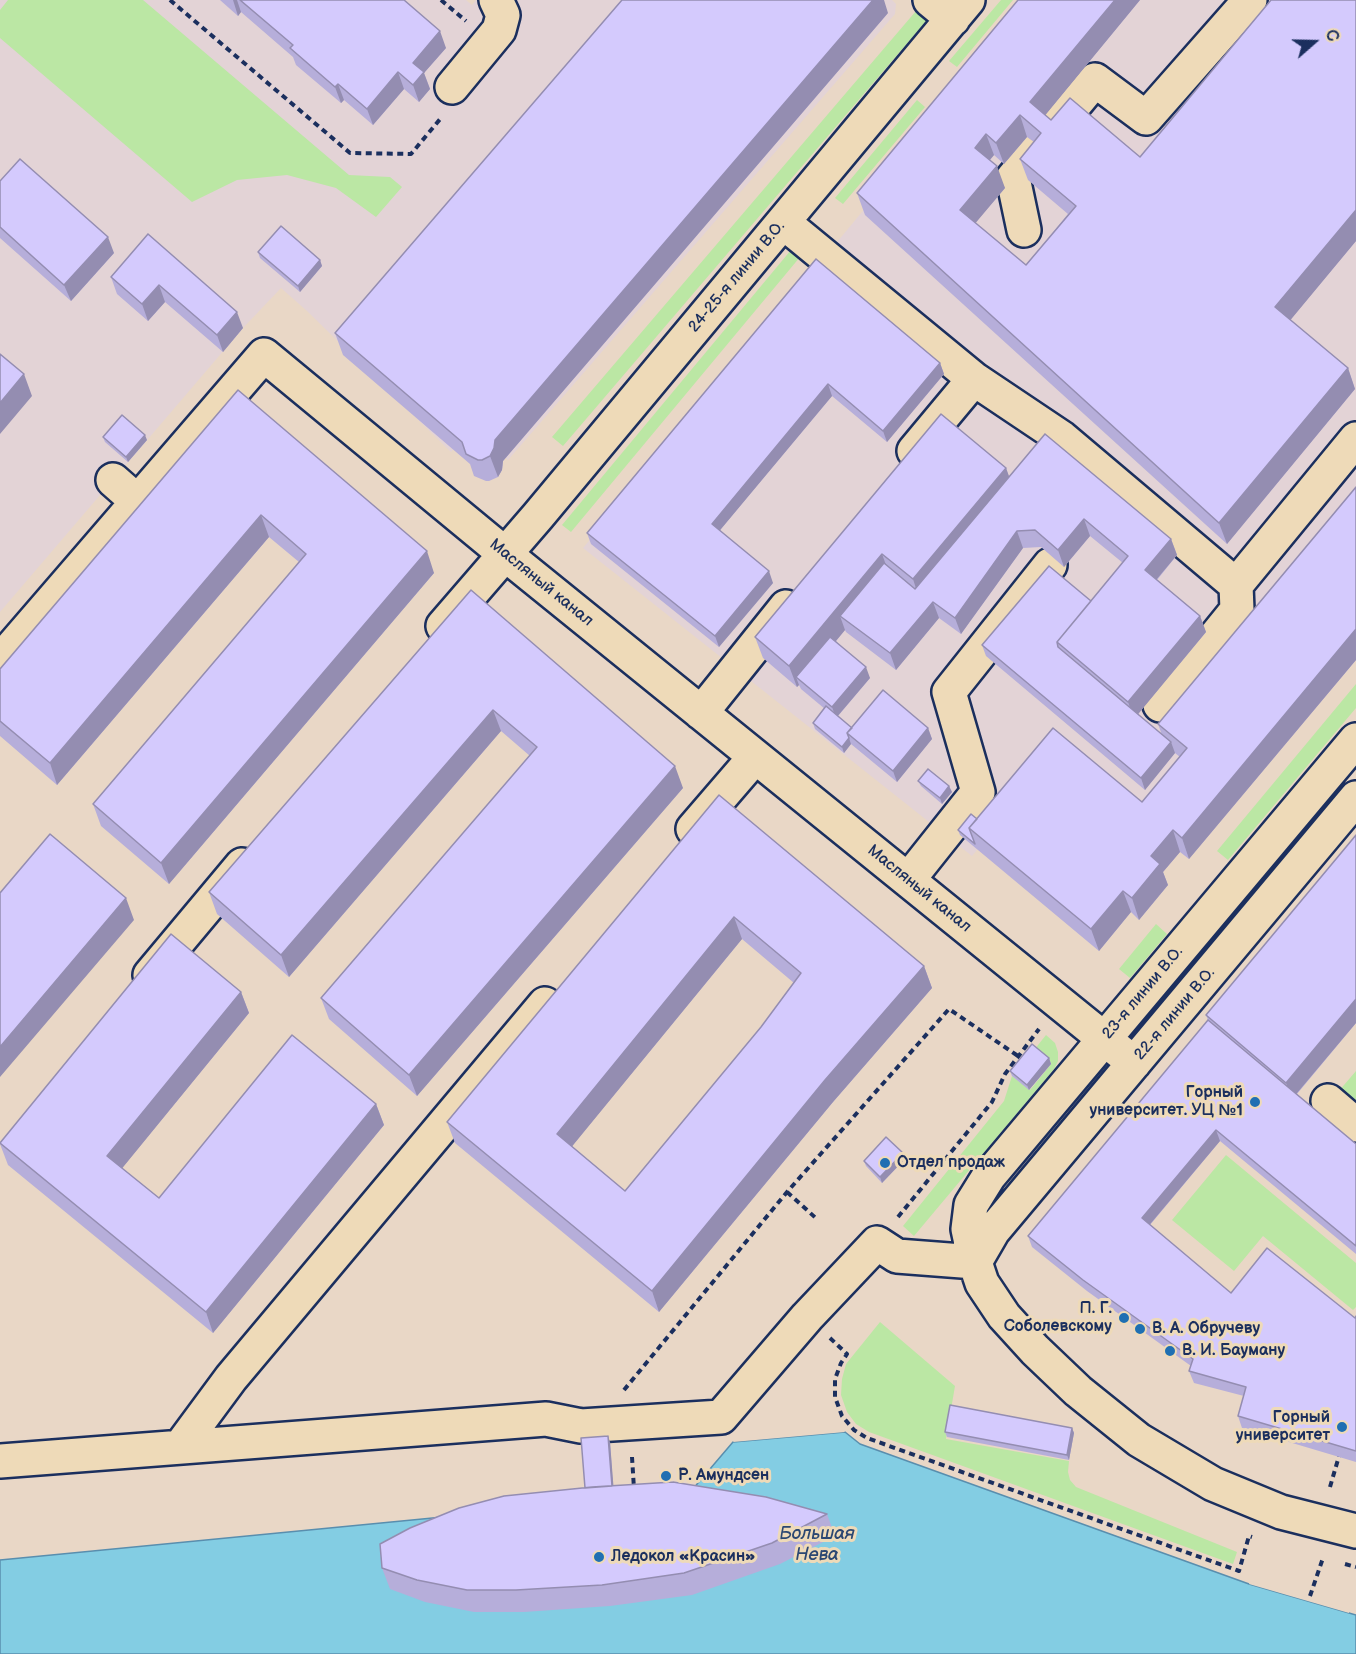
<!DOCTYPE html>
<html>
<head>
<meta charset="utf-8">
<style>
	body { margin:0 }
	#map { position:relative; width:1356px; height:1654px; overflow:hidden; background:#e9d7c6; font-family:"Balsamiq Sans",sans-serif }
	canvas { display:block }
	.north { position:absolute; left:1284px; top:12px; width:60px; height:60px; -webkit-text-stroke:4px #eedab8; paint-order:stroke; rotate:70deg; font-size:16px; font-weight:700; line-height:24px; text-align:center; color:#1b2f5e }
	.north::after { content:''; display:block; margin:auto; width:21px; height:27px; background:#1b2f5e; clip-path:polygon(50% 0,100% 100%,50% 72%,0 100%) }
</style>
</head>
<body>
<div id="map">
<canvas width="1356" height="1654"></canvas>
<div class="north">С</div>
</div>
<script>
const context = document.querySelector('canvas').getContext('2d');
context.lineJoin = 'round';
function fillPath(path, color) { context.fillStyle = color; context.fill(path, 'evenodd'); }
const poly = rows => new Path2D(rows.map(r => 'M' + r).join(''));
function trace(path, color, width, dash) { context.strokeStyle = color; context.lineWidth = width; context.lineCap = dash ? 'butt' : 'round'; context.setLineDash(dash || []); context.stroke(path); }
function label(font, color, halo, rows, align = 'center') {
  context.font = font + ' "Balsamiq Sans",sans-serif'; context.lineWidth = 6; context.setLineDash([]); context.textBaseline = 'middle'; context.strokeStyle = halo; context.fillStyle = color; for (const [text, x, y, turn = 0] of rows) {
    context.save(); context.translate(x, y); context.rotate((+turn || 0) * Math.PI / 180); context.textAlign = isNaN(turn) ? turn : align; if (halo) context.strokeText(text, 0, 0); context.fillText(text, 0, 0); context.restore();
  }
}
const built = poly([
	[0,0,466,0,472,5,476,0,892,0,896,4,895,14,508,460,472,427,451,452,307,311,281,288,243,328,0,612],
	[1038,0,1356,0,1356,659,1150,824,1060,749,972,856,583,548]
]);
const green = poly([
	[8,0,143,0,349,175,390,177,402,187,376,217,336,188,287,175,237,180,192,202,0,38,0,10],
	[1001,0,1013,0,957,67,949,61],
	[916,11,927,20,563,446,552,437],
	[917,100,925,107,843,204,835,198],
	[791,250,800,257,571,532,562,525],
	[1356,684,1356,708,1228,860,1217,851],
	[1156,924,1167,934,1130,978,1119,969],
	[1046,1035,1055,1043,1058,1052,1058,1061,1054,1069,914,1236,903,1226,1004,1101,1012,1076,1030,1090,1051,1064,1034,1050],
	[1356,1071,1356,1108,1338,1092],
	[1226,1155,1356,1263,1356,1307,1353,1310,1263,1236,1234,1271,1172,1220],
	[880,1322,955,1386,946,1439,1069,1461,1068,1472,1070,1480,1076,1487,1237,1552,1233,1564,869,1432,856,1424,847,1412,841,1395,842,1379,846,1364]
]);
const water = poly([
	[845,1432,860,1444,1249,1584,1356,1615,1356,1654,0,1654,0,1560,587,1503,686,1497,733,1442,845,1432]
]);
const pier = poly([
	[843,1429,845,1432,733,1442,735,1439],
	[1250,1581,1350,1610,1349,1611,1349,1613,1249,1584]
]);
const path = poly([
	[170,0,350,153,411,154,441,118],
	[441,0,466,21],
	[787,1192,818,1220],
	[898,1217,992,1102,1005,1074,1039,1029],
	[830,1338,847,1354,841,1363,835,1379,835,1397,842,1416,854,1430,867,1438,1239,1571,1249,1536,1252,1537],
	[624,1390,787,1192,949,1009,1018,1056],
	[632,1457,634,1489],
	[1330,1487,1339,1456],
	[1345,1564,1356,1567],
	[1310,1596,1323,1558]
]);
const minor = poly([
	[930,0,953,19],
	[452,87,499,30,503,15,496,0],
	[1050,134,1095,80,1146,118,1250,0],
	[783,222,974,379,1062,438,1236,585,1356,439],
	[1024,230,1013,178,1039,147],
	[914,451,974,379],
	[113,480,138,502],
	[443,626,538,516,968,0],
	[0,661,264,355,505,554,1134,1063],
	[1160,705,1237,610,1236,585],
	[701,713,786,607],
	[1356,740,989,1176,971,1205,968,1229,975,1262,982,1283,1004,1316,1035,1350,1078,1391,1139,1440,1213,1484,1281,1512,1356,1531],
	[693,829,755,757],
	[908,880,978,792,949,692,1050,565],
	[150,975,242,865],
	[1328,1101,1356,1125],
	[975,1262,993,1231,1356,798],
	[180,1447,231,1378,545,1004],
	[0,1461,546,1419,581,1426,721,1417,807,1317,877,1243,897,1256,975,1262]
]);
const wall = poly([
	[220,0,404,0,446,48,424,73,430,89,419,102,404,89,373,125,344,100,341,103,296,65,293,57,241,12,238,16],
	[1018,0,1140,0,1045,115,1051,120,1140,157,1356,0,1356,241,1290,320,1348,368,1355,389,1227,544,865,215,857,193],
	[1027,137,1034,142,1020,159,1028,180,1068,214,1026,265,975,223,1005,188,990,160,994,155,1004,164],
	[888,13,503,461,502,470,498,477,489,481,486,481,474,476,470,464,343,355,335,333],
	[0,181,114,253,71,301,0,238],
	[148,234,243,328,223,352,165,302,148,321,117,294,111,277],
	[258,252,320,260,322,266,300,292,260,258],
	[816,259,940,363,944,374,887,442,832,396,720,530,773,583,719,647,591,544,587,533],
	[238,390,434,573,169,884,101,826,93,804,299,562,269,537,57,785,0,736,0,669],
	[103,437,147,440,128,462,105,442],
	[1006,468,1009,477,1171,539,1177,555,1157,580,1200,616,1206,632,1138,714,1162,735,1158,724,1356,487,1356,660,1189,859,1180,852,1163,872,1168,885,1139,920,1131,912,1099,951,960,835,958,830,977,819,1142,802,1180,757,1175,753,1145,790,986,656,982,645,1091,601,1123,563,1090,536,1064,567,1041,547,1023,548,961,634,939,618,896,670,846,632,845,630,836,641,870,678,838,716,852,728,928,728,932,739,897,782,851,744,844,753,815,729,813,723,825,709,801,689,799,685,797,687,763,658,755,637],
	[471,590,683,788,417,1096,329,1019,321,998,530,756,501,731,289,977,217,914,209,892],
	[918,781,949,786,952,792,942,804,921,786],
	[719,795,924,966,932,988,833,1102,659,1312,455,1143,447,1122],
	[742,939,794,983,761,1027,625,1191,572,1146],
	[241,992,249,1013,122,1168,159,1198,376,1104,384,1125,213,1333,8,1165,0,1144],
	[1206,1015,1356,1023,1297,1094,1356,1144,1356,1254,1220,1141,1150,1225,1231,1293,1355,1318,1356,1316,1356,1462,1242,1428,1238,1416,1244,1396,1194,1383,1189,1371,1191,1366,1087,1291,1032,1247,1028,1236,1208,1020],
	[1049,1058,1051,1064,1029,1090,1012,1076,1010,1071],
	[905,1159,882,1183,866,1166,864,1161],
	[1072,1428,1074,1433,1069,1460,947,1437,945,1432],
	[610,1442,613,1486,827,1514,835,1536,780,1564,692,1595,610,1606,524,1612,474,1612,425,1602,390,1589,382,1568,585,1488]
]);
const shadedWall = poly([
	[233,0,237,0,241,12,238,16],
	[873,0,884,0,888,13,503,461,502,470,498,477,490,456,495,440],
	[1115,0,1140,0,1038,124,1030,102],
	[440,31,446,48,424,73,430,89,419,102,413,85,413,63],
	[398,72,404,89,373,125,367,109],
	[338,84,344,100,341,103,335,87],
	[1020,115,1027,137,1004,164,996,143],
	[986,134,994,155,982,169,975,148],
	[997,166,1005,188,968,232,960,210],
	[1356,210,1356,241,1283,329,1275,307],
	[108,237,114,253,71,301,64,285],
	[320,260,322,266,300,292,298,286],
	[159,285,165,302,148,321,142,304],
	[237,312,243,328,223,352,217,335],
	[940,363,944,374,887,442,883,431],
	[1348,368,1355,389,1227,544,1219,523],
	[24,374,32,396,0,434,0,403],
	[828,384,832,396,716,535,712,524],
	[145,435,147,440,128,462,126,457],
	[1006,468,1014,490,920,601,913,579],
	[261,515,269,537,57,785,50,763],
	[1084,519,1090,536,1064,567,1058,550],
	[1017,531,1023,548,961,634,955,618],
	[1171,539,1177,555,1151,586,1145,570],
	[427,551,434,573,169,884,161,863],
	[882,554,890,576,840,616,845,630,802,682,796,677,799,685,797,687,789,666],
	[769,571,773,583,719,647,715,636],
	[933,602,939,618,896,670,890,653],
	[1200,616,1206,632,1134,719,1128,702],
	[1356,629,1356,660,1189,859,1182,838],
	[866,667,870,678,836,718,832,707],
	[493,710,501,731,289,977,281,955],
	[928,728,932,739,897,782,893,771],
	[849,738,851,744,844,753,842,747],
	[1171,742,1175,753,1145,790,1141,778],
	[675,766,683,788,417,1096,409,1075],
	[949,786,952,792,942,804,940,798],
	[1173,830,1180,852,1163,872,1168,885,1139,920,1132,898,1151,856],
	[1123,891,1131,912,1099,951,1091,929],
	[126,898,134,920,0,1077,0,1047],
	[734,917,742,939,565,1155,557,1134],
	[924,966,932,988,833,1102,659,1312,652,1291,825,1080],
	[241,992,249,1013,115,1177,107,1156],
	[1356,999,1356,1023,1292,1099,1286,1083],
	[1049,1058,1051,1064,1029,1090,1027,1085],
	[376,1104,384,1125,213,1333,206,1312],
	[1216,1130,1220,1141,1146,1229,1142,1218],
	[903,1153,905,1159,882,1183,880,1177],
	[1072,1428,1074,1433,1069,1460,1067,1455],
	[608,1436,610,1442,614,1493,612,1488]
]);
const building = poly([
	[240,0,404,0,440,31,413,63,424,72,413,85,398,72,367,109,338,84,335,87,290,48,293,45,240,0],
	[622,0,873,0,495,440,494,448,490,456,482,460,478,460,466,454,462,442,335,333,622,0],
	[1018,0,1115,0,1030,102,1051,120,1070,98,1140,157,1271,0,1356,0,1356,210,1275,307,1348,368,1219,523,857,193,1018,0],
	[1020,115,1041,133,1020,159,1076,206,1026,265,960,210,997,166,975,148,986,134,996,143,1020,115],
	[20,159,108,237,64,285,0,227,0,181,20,159],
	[281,226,320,260,298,286,258,252,281,226],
	[148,234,237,312,217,335,159,285,142,304,111,277,148,234],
	[816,259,940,363,883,431,828,384,712,524,769,571,715,636,587,533,816,259],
	[0,354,24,374,0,403,0,354],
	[238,390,427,551,161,863,93,804,306,554,261,515,50,763,0,721,0,669,238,390],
	[941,414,1006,468,913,579,882,554,789,666,755,637,941,414],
	[122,415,145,435,126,457,103,437,122,415],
	[1045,434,1171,539,1145,570,1200,616,1128,702,1057,642,1128,556,1084,519,1058,550,1035,530,1017,531,955,618,933,602,890,653,840,616,884,563,915,589,1045,434],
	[1356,487,1356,629,1182,838,1173,830,1151,856,1160,864,1132,898,1123,891,1091,929,969,828,1053,728,1142,802,1187,748,1158,724,1356,487],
	[1049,566,1091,601,1057,642,1058,647,1171,742,1141,778,982,645,1049,566],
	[471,590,675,766,409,1075,321,998,537,747,493,710,281,955,209,892,471,590],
	[830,637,866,667,832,707,796,677,830,637],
	[883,690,928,728,893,771,847,733,883,690],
	[826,706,852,728,847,733,849,738,842,747,813,723,826,706],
	[928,769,949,786,940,798,918,781,928,769],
	[719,795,924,966,825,1080,652,1291,447,1122,719,795],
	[734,917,801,973,761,1027,625,1191,557,1134,734,917],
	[971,814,977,819,969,828,975,844,958,830,971,814],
	[50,834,126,898,0,1047,0,893,50,834],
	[1356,835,1356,999,1286,1083,1206,1015,1356,835],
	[171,934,241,992,107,1156,159,1198,292,1035,376,1104,206,1312,0,1143,171,934],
	[1208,1020,1356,1144,1356,1246,1216,1130,1142,1218,1231,1293,1267,1248,1355,1318,1356,1316,1356,1451,1238,1416,1246,1387,1189,1371,1193,1359,1083,1280,1028,1236,1208,1020],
	[1032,1044,1049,1058,1027,1085,1010,1071,1032,1044],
	[886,1137,903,1153,880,1177,864,1161,886,1137],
	[950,1405,1072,1428,1067,1455,945,1432,950,1405],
	[608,1436,612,1486,585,1488,581,1438,608,1436],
	[673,1482,766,1497,827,1514,772,1543,684,1573,602,1585,516,1590,467,1590,417,1580,382,1568,380,1544,410,1528,459,1508,504,1496,592,1487,673,1482]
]);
const markers = [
	[1255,1102,6,"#1f6fb2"],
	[885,1163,6,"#1f6fb2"],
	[1124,1318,6,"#1f6fb2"],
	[1140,1329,6,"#1f6fb2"],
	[1170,1351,6,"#1f6fb2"],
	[1342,1427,6,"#1f6fb2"],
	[666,1476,6,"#1f6fb2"],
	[599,1557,6,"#1f6fb2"]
];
const streetNames = [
	["24-25-я линии В.О.",737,277,-50],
	["Масляный канал",541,583,39],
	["Масляный канал",919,889,39],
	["23-я линии В.О.",1143,993,-50],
	["22-я линии В.О.",1175,1014,-50]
];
const poiNames = [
	["Горный",1243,1093,"right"],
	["университет. УЦ №1",1243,1111,"right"],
	["Отдел продаж",897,1163],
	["П. Г.",1112,1309,"right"],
	["Соболевскому",1112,1327,"right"],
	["В. А. Обручеву",1152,1329],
	["В. И. Бауману",1182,1351],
	["Горный",1330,1418,"right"],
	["университет",1330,1436,"right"],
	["Р. Амундсен",678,1476],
	["Ледокол «Красин»",611,1557]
];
const waterNames = [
	["Большая",817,1534],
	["Нева",817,1555]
];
fillPath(built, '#e3d3d6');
fillPath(green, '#bbe7a4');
fillPath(water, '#83cde3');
trace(water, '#598eae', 1.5);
fillPath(pier, '#e9d7c6');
trace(minor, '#1b2f5e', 38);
trace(path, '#1b2f5e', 4, [6, 4.5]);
trace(minor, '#eedab8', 33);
fillPath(wall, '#b6aeda');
fillPath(shadedWall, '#948db1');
fillPath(building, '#d4cafd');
trace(building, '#948db1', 1.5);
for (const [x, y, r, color] of markers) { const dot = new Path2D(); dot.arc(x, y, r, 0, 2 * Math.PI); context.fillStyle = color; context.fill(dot); trace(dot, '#eedab8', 2); }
label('16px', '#1b2f5e', '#eedab8', streetNames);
label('bold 16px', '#1b2f5e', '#eedab8', poiNames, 'left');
label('italic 18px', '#2b4772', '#eedab8', waterNames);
</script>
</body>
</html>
